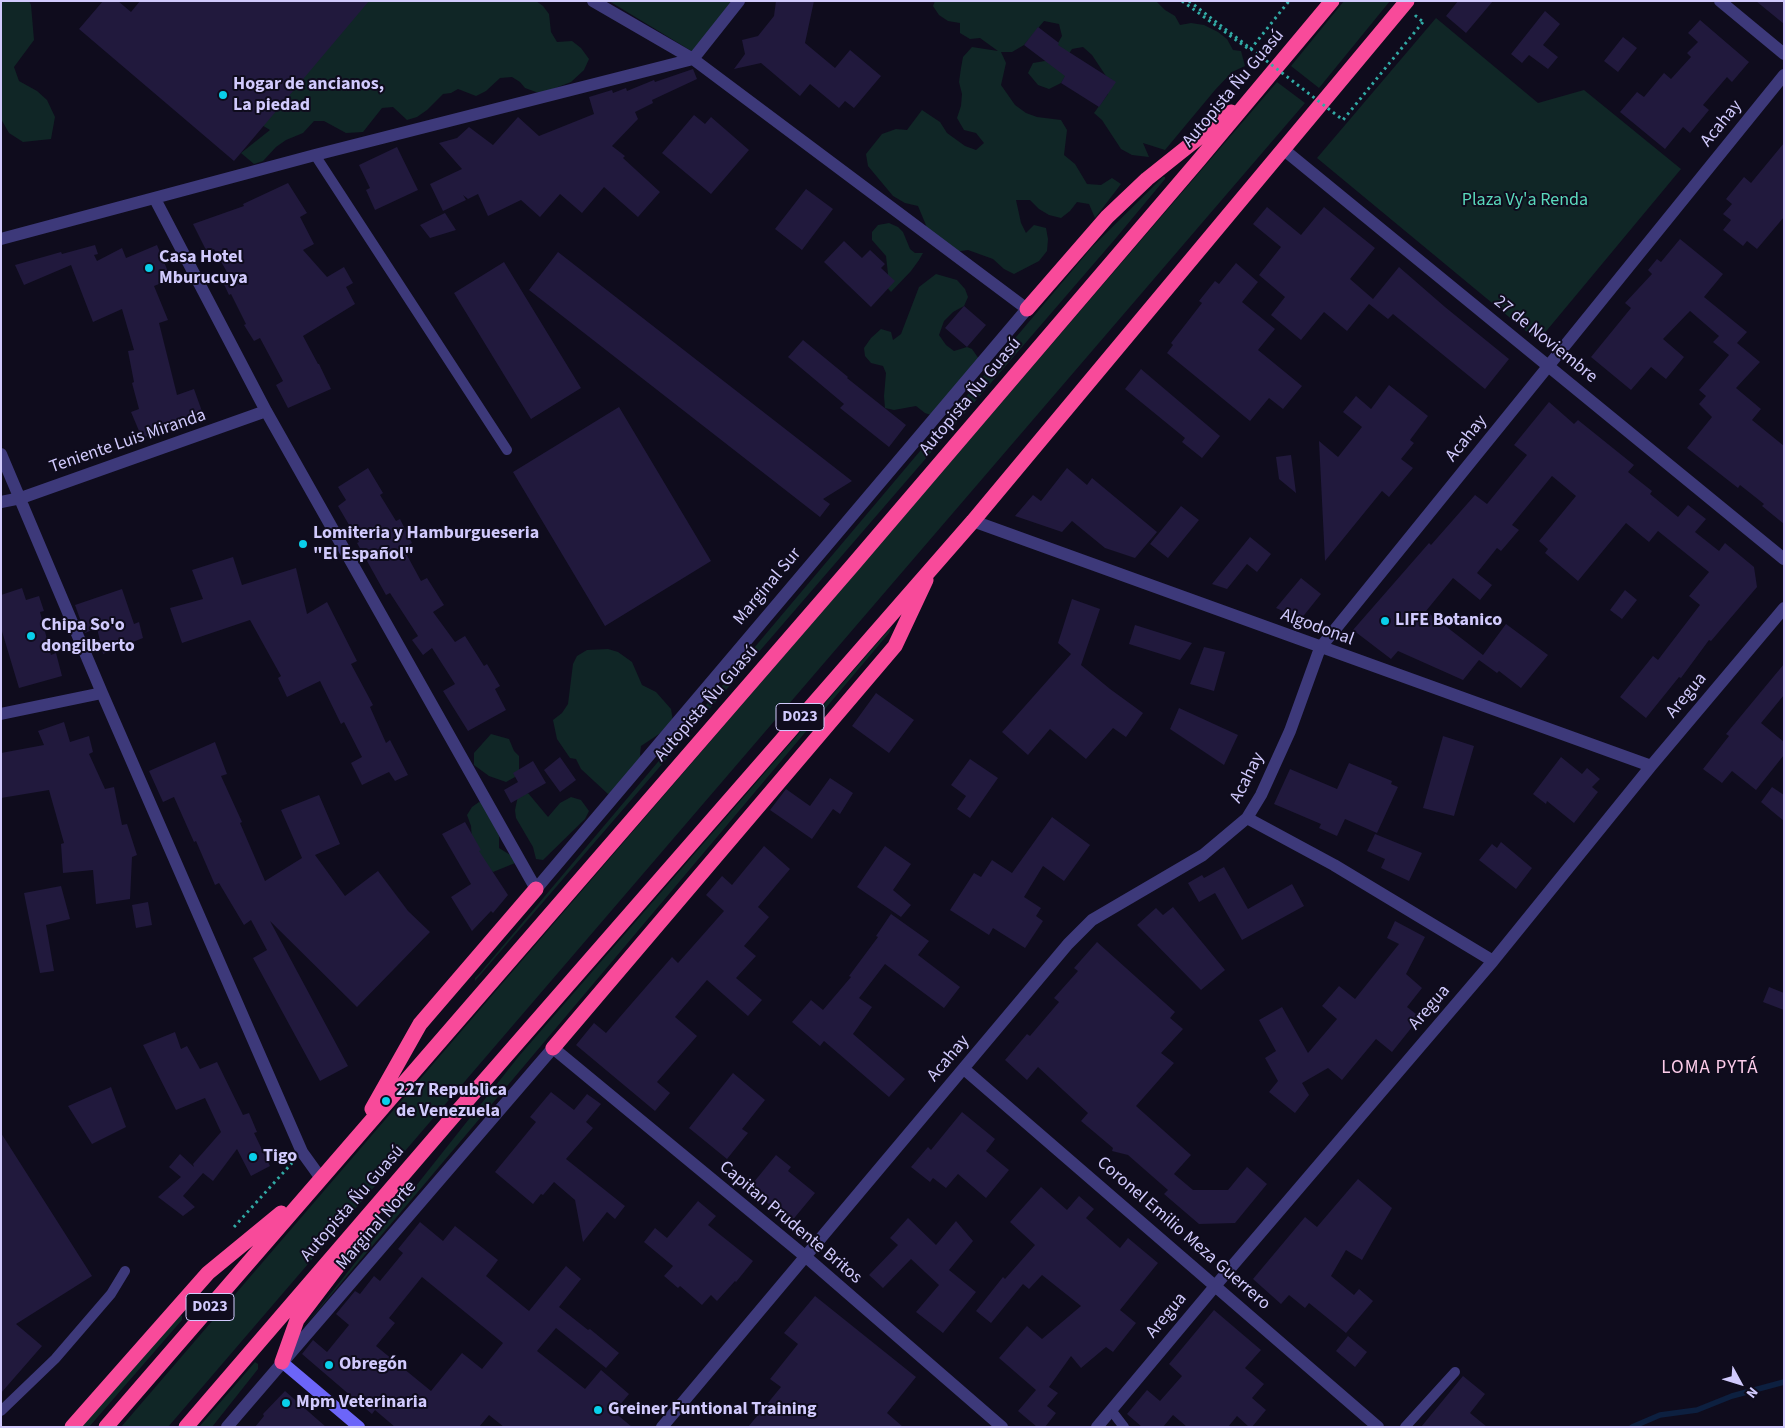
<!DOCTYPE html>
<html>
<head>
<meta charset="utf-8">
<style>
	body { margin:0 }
	#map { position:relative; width:1785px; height:1428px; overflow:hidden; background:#0f0c1d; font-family:"Source Sans 3",sans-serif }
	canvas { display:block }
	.frame { position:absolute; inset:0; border:2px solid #d1cafd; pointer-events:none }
	.north { position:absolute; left:1715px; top:1358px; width:50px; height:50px; -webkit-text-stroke:4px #0f0c1d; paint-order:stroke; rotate:129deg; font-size:14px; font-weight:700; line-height:20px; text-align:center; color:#d1cafd }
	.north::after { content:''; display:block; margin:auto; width:18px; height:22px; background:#d1cafd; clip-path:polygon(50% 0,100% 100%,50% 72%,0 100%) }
</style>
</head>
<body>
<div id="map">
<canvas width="1785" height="1428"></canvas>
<div class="frame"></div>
<div class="north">N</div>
</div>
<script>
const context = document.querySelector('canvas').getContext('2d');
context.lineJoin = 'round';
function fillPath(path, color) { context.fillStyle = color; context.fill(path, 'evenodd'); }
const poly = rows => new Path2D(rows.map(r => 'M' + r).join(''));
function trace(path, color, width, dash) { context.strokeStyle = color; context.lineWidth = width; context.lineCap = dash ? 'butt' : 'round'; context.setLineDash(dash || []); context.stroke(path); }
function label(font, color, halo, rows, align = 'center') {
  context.font = font + ' "Source Sans 3",sans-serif'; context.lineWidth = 4; context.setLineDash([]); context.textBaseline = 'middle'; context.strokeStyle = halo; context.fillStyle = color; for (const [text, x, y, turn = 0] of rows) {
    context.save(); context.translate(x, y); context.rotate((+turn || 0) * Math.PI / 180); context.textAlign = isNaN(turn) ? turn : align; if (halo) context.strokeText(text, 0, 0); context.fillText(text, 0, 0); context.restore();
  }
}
const green = poly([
	[1,1,29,1,31,5,34,40,14,67,19,81,37,91,47,100,55,117,51,139,23,142,9,133,1,119],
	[357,1,536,1,543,6,549,14,551,32,557,42,572,41,581,48,589,59,584,70,571,82,545,92,536,92,525,88,520,82,512,77,500,78,486,91,476,96,458,89,451,93,443,94,427,110,417,117,407,120,393,107,382,108,363,132,346,133,324,121,314,121,303,133,286,140,276,147,263,161,254,164,241,153,270,130,252,119],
	[609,1,734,1,693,52],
	[935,1,1156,1,1165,10,1175,16,1180,25,1191,23,1204,25,1218,32,1227,39,1233,50,1241,51,1245,66,1232,72,1215,90,1165,150,1143,143,1149,157,1132,155,1121,149,1102,120,1094,113,1108,94,1106,76,1092,55,1083,47,1072,49,1064,61,1066,75,1061,83,1049,89,1038,85,1028,73,1033,63,1045,61,1055,48,1062,36,1059,24,1044,21,1024,45,1012,52,1001,52,1006,63,1001,85,1015,105,1026,113,1037,117,1061,120,1067,130,1064,155,1075,164,1087,184,1101,185,1112,178,1121,184,1095,218,1089,204,1077,202,1070,211,1061,218,1049,215,1039,209,1030,200,1016,200,1021,223,1026,233,1034,225,1046,228,1048,239,1047,251,1039,261,1014,274,1004,269,993,259,968,250,954,252,928,230,918,206,905,203,893,196,868,166,866,154,882,134,896,129,907,130,922,110,940,122,947,133,965,146,976,150,984,143,976,133,964,130,957,118,961,106,962,94,959,82,961,68,963,57,972,47,998,51,980,38,970,39,960,33,960,23,948,21,939,15,933,6],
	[1344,1,1390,1,1319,88,1291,66],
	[1436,18,1538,103,1584,90,1681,169,1538,341,1317,158],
	[1277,82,1305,103,168,1427,121,1427],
	[1163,177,1165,177,1165,179,1116,238,475,981,475,978,480,973,1092,247],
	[889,223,898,227,903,232,910,249,915,253,923,253,919,260,911,271,891,292,883,283,888,274,886,256,872,240,872,232,878,225],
	[936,274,957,280,965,289,968,297,964,306,953,312,944,321,939,335,946,345,954,351,967,347,972,349,979,359,931,415,925,413,916,406,894,410,885,408,884,396,886,373,883,366,871,363,865,356,864,348,871,338,881,329,891,332,893,340,901,334,919,287],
	[892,626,889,633,304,1327,519,1056],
	[608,649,618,652,632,662,642,685,656,692,671,709,673,721,665,730,641,746,640,754,642,761,620,789,608,794,581,769,576,759,570,758,557,739,553,720,562,713,568,704,573,664,577,656,587,650],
	[491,734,509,739,514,751,519,756,519,772,515,777,506,782,489,776,474,765,474,753],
	[528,793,548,817,560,803,571,797,581,800,589,811,585,819,543,860,536,859,533,847,516,818,515,810,518,796],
	[479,802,486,804,499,836,499,848,520,861,493,872,485,864,472,840,471,826,467,815,472,807],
	[179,1315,182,1316,182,1320,89,1427,80,1427],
	[255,1362,258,1364,258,1369,212,1427,199,1427]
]);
const stream = poly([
	[1632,1427,1660,1415,1697,1410,1732,1396,1784,1382]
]);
const building = poly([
	[103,1,118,1,131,12,140,1,369,1,234,161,79,29],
	[776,1,814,1,805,43,835,68,850,50,881,76,854,108,845,101,839,108,810,84,800,96,761,63,734,69,745,54,742,40,758,36,774,16],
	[1458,1,1493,1,1466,33,1446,16],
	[1756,1,1784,1,1784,24],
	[1545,11,1560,24,1543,45,1558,57,1548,69,1529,55,1522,63,1511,54],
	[1700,20,1749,62,1732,82,1727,77,1703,105,1709,110,1690,133,1683,127,1665,149,1620,112,1637,92,1644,97,1664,73,1671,79,1691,57,1687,53,1698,42,1688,33],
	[1038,27,1059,43,1058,45,1116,82,1099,107,1061,83,1065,76,1024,45],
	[1623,37,1637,48,1618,72,1604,61],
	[693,69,697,79,652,100,653,103,635,112,638,119,612,146,625,156,623,158,660,192,638,217,604,187,582,213,560,194,540,217,521,200,488,216,478,194,468,199,463,195,466,200,443,211,430,184,462,169,439,143,457,138,469,127,493,145,518,117,539,136,594,114,589,97,612,90,613,93,626,88,627,91,654,80,655,82],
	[694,115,705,124,711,117,749,150,711,194,662,153],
	[1784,143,1784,217,1757,249,1747,241,1743,246,1723,230,1731,220,1723,214,1732,204,1726,199,1744,177,1751,183],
	[397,147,418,190,375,210,366,190,370,188,359,165],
	[288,183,307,213,300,217,314,244,303,250,327,277,344,267,353,283,346,287,355,304,303,336,318,364,319,364,331,389,288,408,276,385,283,381,260,338,254,341,244,325,246,324,231,294,229,295,221,278,228,274,214,249,207,252,193,224,244,206,243,204],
	[806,189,833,209,802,250,775,229],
	[1267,207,1301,235,1324,207,1375,248,1350,279,1373,299,1399,267,1445,307,1509,359,1485,389,1393,314,1388,319,1369,304,1347,331,1324,312,1301,340,1271,315,1285,297,1259,275,1281,247,1253,224],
	[445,213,456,230,430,238,420,225],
	[1680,239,1723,274,1704,297,1747,332,1737,343,1760,362,1736,388,1761,409,1752,420,1784,446,1784,524,1762,506,1764,504,1740,485,1738,488,1687,448,1712,417,1699,404,1706,396,1699,390,1729,355,1713,342,1719,336,1690,311,1663,339,1684,357,1666,379,1651,367,1631,390,1591,357,1631,308,1625,303,1652,274,1648,270,1657,259,1661,262],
	[844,241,862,258,870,250,885,264,881,268,895,281,871,307,824,262],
	[95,245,98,254,94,255,97,261,122,248,126,258,157,245,171,279,154,286,168,320,159,323,177,395,194,389,204,417,142,438,131,412,139,409,132,383,134,382,128,351,134,350,122,309,93,322,71,265,24,285,15,265,61,252,62,254],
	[558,252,852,481,823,499,830,504,820,517,529,290],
	[504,262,581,388,531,419,454,293],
	[1236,263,1258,282,1242,302,1275,329,1258,350,1302,386,1283,409,1269,398,1250,421,1167,353,1173,345,1171,343,1202,303,1199,301,1215,281,1219,284],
	[964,306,986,325,967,347,945,328],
	[803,340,848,377,847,378,906,425,889,447,840,408,844,404,788,357],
	[1141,369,1220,436,1202,458,1182,442,1185,438,1125,389],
	[1389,385,1428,416,1410,440,1414,443,1401,459,1413,468,1389,497,1382,491,1325,561,1319,441,1338,457,1362,427,1343,412,1356,396,1371,409],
	[1549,402,1574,424,1578,420,1634,465,1628,472,1652,491,1650,494,1678,517,1688,505,1706,519,1695,532,1719,551,1725,543,1754,567,1757,587,1711,641,1709,640,1681,678,1679,677,1646,718,1620,697,1653,656,1658,660,1700,605,1689,596,1709,572,1658,531,1649,542,1626,523,1578,581,1545,553,1548,549,1539,541,1576,496,1552,476,1512,525,1519,530,1501,551,1497,548,1477,573,1492,585,1480,600,1453,578,1426,611,1483,655,1506,624,1548,655,1521,688,1499,671,1497,673,1479,660,1463,680,1398,651,1391,659,1353,630,1429,543,1431,545,1475,495,1487,504,1527,455,1514,445],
	[619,407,711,561,605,626,513,472],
	[1291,455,1296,493,1279,479,1276,457],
	[368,468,383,493,380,495,396,521,400,519,412,543,403,548,421,581,427,578,444,605,433,612,455,642,465,636,484,666,487,664,500,686,495,689,506,710,468,731,443,691,455,684,432,648,423,655,412,640,418,636,390,593,386,595,357,543,359,542,338,506,346,500,338,487],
	[1067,468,1087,485,1092,478,1157,532,1135,558,1105,548,1072,521,1062,532,1015,516,1033,495,1041,501],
	[1181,506,1199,520,1168,558,1150,544],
	[1250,537,1271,554,1257,572,1247,564,1227,589,1212,584],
	[233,557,242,585,296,568,307,614,327,602,357,661,351,664,373,705,370,707,386,743,390,740,408,775,395,781,389,772,362,785,351,763,362,757,344,722,341,724,320,681,287,697,278,678,281,676,250,620,182,643,170,608,203,599,192,570],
	[1301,578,1321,594,1301,619,1276,608],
	[22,588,26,600,39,596,44,611,40,612,51,655,56,653,62,676,19,688,1,628,1,595],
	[122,589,134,624,139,622,143,638,103,654,97,628,85,633,75,605],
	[1625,590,1637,600,1622,619,1610,610],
	[1072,599,1100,609,1081,665,1110,689,1143,713,1126,737,1113,728,1086,759,1050,729,1028,755,1002,732,1071,654,1058,643],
	[1135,625,1192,643,1180,660,1129,644],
	[1204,647,1225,652,1214,691,1190,684],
	[1784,664,1784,695,1761,723,1784,742,1784,755,1756,790,1732,771,1722,783,1703,769,1729,736,1726,734],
	[876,693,914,720,889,753,852,726],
	[1179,708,1238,735,1224,765,1170,729],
	[64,722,70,742,89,736,93,752,89,754,105,789,114,787,122,825,127,824,137,855,132,857,130,899,96,904,93,870,63,873,61,844,64,843,49,790,1,798,1,753,44,745,38,731],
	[1443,736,1474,746,1454,816,1423,808],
	[215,742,227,774,221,776,242,822,240,823,265,881,302,858,281,810,319,795,340,844,315,855,345,896,378,871,408,911,430,932,357,1007,270,921,348,1066,320,1081,253,958,267,950,251,920,244,925,219,883,215,885,196,841,194,842,174,797,163,802,149,771],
	[560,757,576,780,560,792,544,770],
	[1561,757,1582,774,1587,768,1600,779,1592,787,1598,792,1574,823,1547,801,1546,804,1533,794],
	[970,759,998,778,970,818,957,809,966,796,951,785],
	[533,761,546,783,511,803,504,790,518,782,513,773],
	[1349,763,1392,781,1391,784,1398,787,1377,833,1345,819,1337,836,1319,828,1321,824,1274,804,1290,769,1337,789],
	[830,778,853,793,840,814,833,809,812,839,770,810,786,789,810,806],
	[1772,787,1784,795,1784,821,1761,802],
	[1052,817,1090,845,1064,881,1043,866,1024,897,1041,908,1036,916,1043,921,1025,948,993,928,989,935,950,910,974,873,981,877,992,860,1012,873],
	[465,822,481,850,479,851,508,895,493,913,491,911,472,931,451,897,471,884,442,834],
	[1375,834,1422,853,1409,881,1381,868,1385,859,1367,851],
	[1501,842,1532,868,1516,889,1479,860,1492,844,1497,848],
	[764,846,790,869,758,907,769,917,744,946,756,956,736,978,762,1000,748,1016,707,980,675,1017,697,1036,657,1082,670,1093,655,1111,576,1045,594,1023,606,1033,672,957,678,963,724,911,706,895,722,876,732,885],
	[885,846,911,864,893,890,911,905,901,917,857,887],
	[1224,867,1248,909,1292,884,1304,906,1242,940,1215,893,1199,902,1188,883,1202,875,1204,878],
	[61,886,70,919,46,925,54,971,40,973,24,893],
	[148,902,152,925,136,928,132,905],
	[1173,907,1225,970,1201,990,1137,925,1156,908,1163,915],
	[891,914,929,941,918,955,960,987,944,1008,885,964,859,998,872,1007,853,1034,905,1079,889,1097,824,1041,820,1046,792,1022,811,1000,823,1010,851,977,849,976,878,937,876,936],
	[1395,921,1425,937,1406,974,1422,988,1407,1007,1420,1017,1392,1052,1376,1039,1342,1080,1328,1068,1302,1083,1309,1095,1295,1113,1269,1092,1278,1081,1265,1058,1276,1051,1259,1020,1282,1007,1308,1053,1337,1019,1322,1006,1339,986,1355,999,1399,944,1387,938],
	[1097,942,1175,1012,1170,1018,1183,1029,1161,1053,1174,1063,1136,1106,1191,1155,1174,1174,1193,1190,1228,1190,1247,1167,1267,1184,1235,1223,1199,1224,1164,1194,1168,1190,1128,1155,1112,1151,1113,1148,1081,1121,1088,1113,1038,1067,1027,1080,1005,1060,1027,1034,1030,1036,1059,1002,1054,998,1078,971,1074,968],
	[1769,987,1784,993,1784,1010,1763,1002],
	[175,1032,181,1049,187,1046,200,1069,217,1062,243,1115,249,1113,257,1132,254,1133,270,1166,251,1176,237,1149,213,1181,203,1173,183,1196,195,1207,183,1216,158,1197,181,1177,169,1167,180,1154,194,1167,193,1164,221,1132,205,1098,176,1110,143,1045],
	[733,1073,765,1100,742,1129,748,1133,727,1159,689,1128],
	[111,1087,126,1127,92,1144,68,1106],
	[551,1092,574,1110,587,1094,601,1104,586,1122,593,1128,566,1159,625,1206,615,1219,607,1212,583,1242,575,1200,554,1182,543,1195,541,1194,533,1204,495,1172,536,1122,530,1117],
	[962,1112,995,1139,986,1151,1009,1170,986,1198,958,1174,946,1188,933,1178,930,1182,911,1167,928,1147,931,1150],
	[1,1133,92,1276,16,1324,42,1346,1,1393],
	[776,1155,791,1167,788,1171,815,1193,791,1222,749,1188],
	[1358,1179,1392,1208,1362,1260,1346,1250,1331,1276,1354,1295,1359,1289,1373,1301,1346,1333,1309,1303,1305,1308,1289,1295,1281,1304,1253,1279,1305,1217,1317,1227],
	[1041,1187,1067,1210,1079,1196,1094,1209,1086,1218,1120,1248,1128,1238,1158,1263,1120,1310,1136,1323,1113,1352,1106,1347,1081,1368,1071,1356,1049,1387,1058,1393,1047,1406,1056,1413,1045,1427,1037,1427,1018,1411,1036,1390,999,1358,1027,1326,1042,1339,1081,1306,1042,1275,1029,1289,1023,1284,991,1323,976,1311,1003,1277,1005,1279,1035,1245,1010,1222],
	[698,1201,716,1216,708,1225,753,1261,736,1282,735,1281,717,1301,711,1295,702,1305,680,1286,678,1288,664,1276,673,1266,644,1242,655,1228,667,1238],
	[908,1218,936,1245,956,1221,973,1241,949,1270,976,1292,943,1333,916,1312,939,1285,911,1259,883,1288,869,1275,898,1245,890,1238],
	[420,1222,443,1241,455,1226,498,1260,486,1276,529,1311,566,1266,581,1279,559,1307,588,1330,590,1329,619,1353,606,1368,556,1328,537,1351,585,1389,601,1370,629,1394,614,1412,632,1427,504,1427,489,1415,479,1427,395,1427,375,1410,372,1414,302,1354,313,1340,327,1352,349,1325,336,1314,355,1291,360,1294,374,1276,380,1281,403,1253,398,1249],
	[422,1277,503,1343,482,1369,462,1353,431,1391,376,1346,395,1323,389,1318],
	[815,1296,916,1377,887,1413,903,1427,748,1427,781,1387,770,1379,798,1344,784,1333],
	[1214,1310,1261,1350,1245,1368,1264,1384,1252,1398,1266,1410,1252,1427,1249,1427,1237,1416,1228,1427,1187,1427,1173,1415,1163,1427,1142,1427,1127,1414,1147,1390,1160,1401,1182,1376,1169,1364],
	[1348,1336,1367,1352,1355,1367,1336,1351],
	[1463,1376,1485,1394,1470,1413,1487,1427,1421,1427],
	[285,1391,326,1427,255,1427,264,1416,263,1414]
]);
const path = poly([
	[1182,1,1250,50,1289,1],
	[1415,17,1416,16,1423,22],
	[234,1227,292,1163]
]);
const lane = poly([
	[315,155,507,450],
	[1111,1410,1124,1427],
	[1,1411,55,1359,111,1294,125,1271],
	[1405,1427,1455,1372]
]);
const street = poly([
	[1720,1,1784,54],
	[1283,149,1784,559],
	[155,199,266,411,536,889,1027,309,693,59,593,1],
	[1,239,315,155,693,59,739,1],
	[1,454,102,693,302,1152,320,1177],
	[1,502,21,498,266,411],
	[973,521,1651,766],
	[1,714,102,693],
	[1247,818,1334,865,1493,961],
	[964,1069,1378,1427],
	[227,1427,553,1048,806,1257,1002,1427],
	[662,1427,1068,944,1092,920,1203,855,1247,818,1261,795,1290,731,1320,648,1784,75],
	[1097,1427,1216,1285,1493,961,1651,766,1784,608]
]);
const secondary = poly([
	[282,1362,359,1427]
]);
const highway = poly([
	[1027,309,1107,217,1147,179,1231,112],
	[553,1048,895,646,926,580],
	[372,1109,420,1024,536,889],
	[282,1362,297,1320,351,1249],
	[72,1427,208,1273,281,1213],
	[106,1427,852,566,1199,160,1332,1],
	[186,1427,457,1112,973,521,1407,1]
]);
const pathBridge = poly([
	[1189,1,1343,120,1423,22]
]);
const markers = [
	[223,95,5,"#09cfea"],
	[149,268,5,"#09cfea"],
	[303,544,5,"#09cfea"],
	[1385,621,5,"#09cfea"],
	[31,636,5,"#09cfea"],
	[386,1101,5,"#09cfea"],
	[253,1157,5,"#09cfea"],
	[329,1365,5,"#09cfea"],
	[286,1403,5,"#09cfea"],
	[598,1410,5,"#09cfea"]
];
const shields = [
	[800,717,48],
	[210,1307,48]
];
const shieldNames = [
	["D023",800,717],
	["D023",210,1307]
];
const poiNames = [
	["Hogar de ancianos,",233,85],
	["La piedad",233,106],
	["Casa Hotel",159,258],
	["Mburucuya",159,279],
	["Lomiteria y Hamburgueseria",313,534],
	["\"El Español\"",313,555],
	["LIFE Botanico",1395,621],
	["Chipa So'o",41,626],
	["dongilberto",41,647],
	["227 Republica",396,1091],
	["de Venezuela",396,1112],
	["Tigo",263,1157],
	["Obregón",339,1365],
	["Mpm Veterinaria",296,1403],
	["Greiner Funtional Training",608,1410]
];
const streetNames = [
	["Autopista Ñu Guasú",1234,89,-50],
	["Acahay",1722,124,-51],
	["27 de Noviembre",1545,340,39],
	["Autopista Ñu Guasú",971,397,-50],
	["Acahay",1467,439,-51],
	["Teniente Luis Miranda",128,442,-19],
	["Marginal Sur",768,587,-50],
	["Algodonal",1317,628,20],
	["Aregua",1687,696,-50],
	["Autopista Ñu Guasú",707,704,-49],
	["Acahay",1248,778,-63],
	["Aregua",1430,1008,-49],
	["Acahay",949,1059,-50],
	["Autopista Ñu Guasú",353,1204,-49],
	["Capitan Prudente Britos",790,1223,40],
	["Marginal Norte",377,1226,-49],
	["Coronel Emilio Meza Guerrero",1183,1234,41],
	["Aregua",1167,1316,-50]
];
const parkNames = [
	["Plaza Vy'a Renda",1525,201]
];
const neighbourhoodNames = [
	["LOMA PYTÁ",1710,1069]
];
fillPath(green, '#102626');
trace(stream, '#0d2040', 5.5);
fillPath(building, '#21193d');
trace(path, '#31aaa5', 3, [2.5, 4]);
trace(lane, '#3d397a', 10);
trace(street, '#3d397a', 12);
trace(secondary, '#6c65f9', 12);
trace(highway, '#f84a9a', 15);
trace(pathBridge, '#31aaa5', 3, [2.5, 4]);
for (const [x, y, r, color] of markers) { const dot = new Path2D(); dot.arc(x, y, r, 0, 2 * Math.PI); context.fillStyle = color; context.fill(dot); trace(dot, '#0f0c1d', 2); }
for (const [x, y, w] of shields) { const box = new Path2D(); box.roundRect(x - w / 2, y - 13.5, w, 27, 4); context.fillStyle = '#0f0c1d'; context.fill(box); trace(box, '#d1cafd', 1); }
label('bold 16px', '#d1cafd', null, shieldNames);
label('bold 18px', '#d1cafd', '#0f0c1d', poiNames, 'left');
label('18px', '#d1cafd', '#0f0c1d', streetNames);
label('18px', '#5ad9bc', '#0f0c1d', parkNames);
context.letterSpacing = '1px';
label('19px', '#fdccea', '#0f0c1d', neighbourhoodNames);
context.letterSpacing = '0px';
</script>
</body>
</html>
